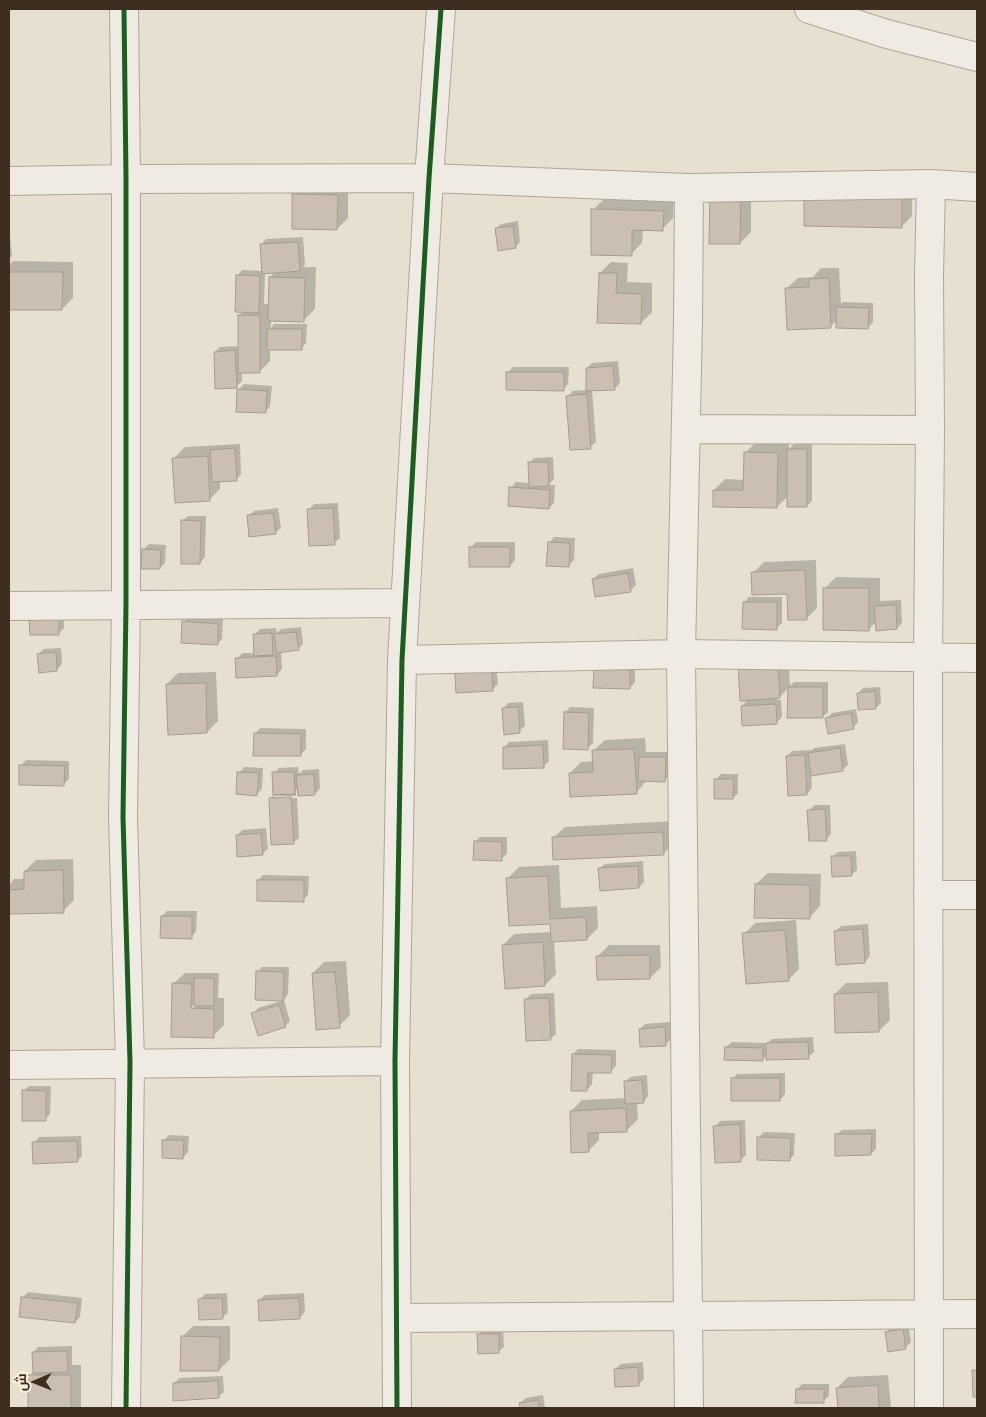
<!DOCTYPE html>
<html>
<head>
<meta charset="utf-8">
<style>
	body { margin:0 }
	#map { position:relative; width:986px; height:1417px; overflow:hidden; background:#e7e0d1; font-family:Literata,Cairo,serif }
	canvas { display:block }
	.frame { position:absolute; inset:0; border:10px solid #3d2e20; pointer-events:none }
	.north { position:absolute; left:10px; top:1357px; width:50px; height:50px; -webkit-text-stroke:4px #f7eed8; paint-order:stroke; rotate:269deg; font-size:14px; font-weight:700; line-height:20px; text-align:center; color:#3d2e20 }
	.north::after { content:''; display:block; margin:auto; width:18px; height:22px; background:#3d2e20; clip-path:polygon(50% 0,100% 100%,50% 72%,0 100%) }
</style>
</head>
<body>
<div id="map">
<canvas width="986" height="1417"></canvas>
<div class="frame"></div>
<div class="north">ش</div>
</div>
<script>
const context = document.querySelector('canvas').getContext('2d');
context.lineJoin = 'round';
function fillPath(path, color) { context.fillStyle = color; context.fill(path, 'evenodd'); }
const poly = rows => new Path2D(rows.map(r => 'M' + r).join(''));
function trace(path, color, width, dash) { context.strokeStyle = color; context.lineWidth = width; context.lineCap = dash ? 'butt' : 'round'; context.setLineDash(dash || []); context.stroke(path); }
const shadow = poly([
	[912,181,912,216,901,227,806,225],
	[305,183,348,184,348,218,337,229,294,194],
	[751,184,751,232,740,243,711,194],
	[604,199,674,200,673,218,662,229,643,229,642,243,631,254,593,210],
	[518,221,520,242,515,247,496,229,501,224],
	[9,236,10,236,12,256,9,259],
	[303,237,305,265,303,267,316,267,315,309,304,320,271,320,271,328,274,324,307,324,306,343,301,349,270,349,270,361,259,372,242,372,242,381,237,386,215,352,220,347,239,346,239,315,244,311,237,276,242,270,263,271,261,245,266,239],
	[275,272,270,277,269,304,264,304,265,273],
	[13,261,73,262,73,298,62,309,9,308,9,265],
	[611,262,628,263,627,282,652,283,652,312,641,323,599,322,600,273],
	[821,268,839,268,841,304,843,302,873,303,873,322,868,328,837,320,830,327,786,289,798,278,813,277],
	[618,361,620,383,614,389,592,390,596,442,590,447,568,396,573,391,588,390,587,368,592,363],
	[513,367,569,367,568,384,563,390,508,372],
	[244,384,272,386,270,406,265,412,238,390],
	[756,442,789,443,789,449,794,444,812,444,812,501,807,506,789,495,777,507,714,490,725,479,744,480,745,453],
	[240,444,241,474,236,480,220,480,220,489,209,500,174,458,185,447],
	[553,457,554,479,548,485,555,485,554,503,549,508,511,488,516,482,530,483,529,463,534,458],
	[338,503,340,538,334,543,308,510,314,504],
	[278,508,281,528,275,533,248,516,254,511],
	[188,516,206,516,205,557,200,563,182,521],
	[554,537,575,538,574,560,568,566,549,543],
	[476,542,515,542,515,560,510,566,470,548],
	[149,544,166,545,165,563,160,568,143,550],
	[816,560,817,608,806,619,788,593,753,573,764,562],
	[633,568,636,585,630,591,593,579,599,574],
	[836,577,880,578,880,601,901,600,902,623,897,628,877,621,869,629,824,589],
	[749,597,782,597,782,623,776,628,744,602],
	[64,611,64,628,58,634,30,617],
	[189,617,223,619,222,639,217,644,184,622],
	[301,627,303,644,298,649,281,651,282,669,277,675,237,659,242,653,255,653,254,635,260,629,276,628,277,633,281,629],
	[61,648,62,664,57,670,38,654,44,649],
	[788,651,790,686,794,682,828,682,828,712,822,717,789,687,777,700,781,700,782,717,776,723,742,706],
	[495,654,498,684,492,690,461,655],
	[600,665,635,665,635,682,630,688],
	[216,672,218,721,207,732,167,684,178,673],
	[880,687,881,703,876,708,858,693,863,688],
	[523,702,525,726,519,731,503,709,508,703],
	[570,707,594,708,593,743,587,749,565,713],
	[856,709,858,722,853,728,827,718,832,713],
	[260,728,306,729,306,749,300,755,255,734],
	[645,738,646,752,670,752,670,775,664,781,647,780,636,793,570,773,581,762,594,761,593,751,605,740],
	[548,740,549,761,544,766,504,748,509,742],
	[845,744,848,765,842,770,811,774,812,788,807,794,787,756,792,751,812,750,814,748],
	[26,760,69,761,69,779,64,784,20,766],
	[244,767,263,768,262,789,256,795,239,773],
	[298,767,299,774,303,770,319,769,320,788,315,794,299,788,296,790,296,796,274,796,274,799,297,798,299,838,293,843,270,798,275,794,274,773,279,768],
	[721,774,738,774,738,793,733,798,715,780],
	[814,805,830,805,831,834,826,839,809,811],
	[674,821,675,842,664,853,554,859,553,838,565,827],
	[266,828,268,849,262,854,237,836,242,830],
	[480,837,507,837,507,854,501,859,475,842],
	[856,851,857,870,851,875,832,857,838,852],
	[73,859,74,900,63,911,9,913,9,885,14,879,25,879,25,871,36,860],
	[643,861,644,882,639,887,599,869,605,864],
	[559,865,561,908,597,906,598,928,587,939,554,941,556,974,545,985,503,945,514,934,552,932,551,923,508,878,519,867],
	[768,873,821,874,820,906,809,918,756,884],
	[263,875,309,876,308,895,303,900,258,880],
	[167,911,197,911,196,932,191,937,162,916],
	[796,920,799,969,788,980,744,934,755,923],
	[868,924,870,956,865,962,835,931,841,926],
	[609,945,660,945,661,967,650,978,598,956],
	[346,961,350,1015,339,1026,313,973,324,962],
	[262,967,289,967,288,994,284,1000,256,999,257,972],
	[185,973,219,973,218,998,224,998,224,1025,213,1036,172,1036,173,984],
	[193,1005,197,1005,188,1014,186,1012],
	[888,982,890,1020,879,1031,835,994,846,983],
	[554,993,556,1034,550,1039,526,999,531,994],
	[284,1000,290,1021,285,1026,253,1014,258,1008],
	[670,1022,671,1039,666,1044,640,1029,645,1024],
	[813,1037,814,1052,808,1057,767,1055,762,1060,726,1047,732,1042,767,1043,772,1039],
	[578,1049,616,1050,616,1066,611,1071,593,1071,592,1084,587,1090,573,1054],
	[785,1073,785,1094,780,1100,732,1079,737,1074],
	[647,1075,648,1096,643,1102,637,1102,638,1119,627,1130,599,1132,599,1140,588,1151,571,1111,582,1100,626,1098,625,1082,630,1077],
	[29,1086,51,1086,50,1114,45,1119,23,1091],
	[745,1120,746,1155,740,1161,715,1126,720,1121],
	[876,1129,876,1149,871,1154,836,1135,842,1130],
	[764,1132,795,1133,794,1155,789,1160,759,1137],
	[169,1135,189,1136,188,1152,183,1158,164,1140],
	[81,1136,82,1156,77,1161,34,1143,39,1137],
	[28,1292,82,1298,80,1317,75,1322,23,1297],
	[227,1293,228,1312,222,1318,200,1299,205,1294],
	[304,1293,305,1312,299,1318,259,1300,265,1295],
	[908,1324,911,1342,905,1348,886,1332,892,1327],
	[193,1326,230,1326,230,1359,219,1370,182,1337],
	[503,1329,504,1347,498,1352,478,1335,484,1330],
	[72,1346,72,1365,81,1365,81,1408,29,1408,29,1376,34,1371,33,1353,38,1347],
	[643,1362,644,1379,639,1384,615,1369,621,1364],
	[888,1375,891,1408,839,1408,837,1388,848,1377],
	[223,1376,224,1392,218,1397,174,1384,179,1378],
	[802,1384,829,1384,829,1396,823,1401,797,1389],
	[543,1395,545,1408,521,1408,520,1403,526,1398]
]);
const building = poly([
	[804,191,902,191,902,228,804,226,804,191],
	[292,194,338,195,337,230,292,229,292,194],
	[710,194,741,194,740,244,709,244,710,194],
	[591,209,664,211,663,231,632,230,632,256,591,255,591,209],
	[513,226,516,248,498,251,495,228,513,226],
	[298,242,300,271,262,274,260,244,298,242],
	[9,272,63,272,62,310,9,310,9,272],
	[599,273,617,273,616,293,642,294,641,324,597,323,599,273],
	[236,275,260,276,259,313,235,312,236,275],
	[269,277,305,278,304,322,268,321,269,277],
	[829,278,831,328,787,330,785,288,809,287,809,279,829,278],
	[836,307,869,308,868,329,836,328,836,307],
	[238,315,260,315,260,373,238,373,238,315],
	[267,329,302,329,302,350,267,350,267,329],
	[235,350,237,388,215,389,214,352,235,350],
	[613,366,615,390,586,391,586,368,613,366],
	[506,372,564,372,564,391,506,390,506,372],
	[237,389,267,391,266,413,236,412,237,389],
	[587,394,591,449,570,450,566,396,587,394],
	[235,448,237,481,212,482,210,450,235,448],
	[787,449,807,449,807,507,787,507,787,449],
	[744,452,778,453,777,508,713,507,713,490,743,490,744,452],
	[208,456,210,501,175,503,172,458,208,456],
	[528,462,548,462,549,486,529,487,528,462],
	[509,487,550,490,549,509,508,506,509,487],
	[333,508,335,545,309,546,307,509,333,508],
	[273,513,276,534,249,537,247,515,273,513],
	[181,520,201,521,200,564,181,564,181,520],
	[548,542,570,543,569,567,546,566,548,542],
	[469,547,510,547,510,567,469,567,469,547],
	[142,549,161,550,160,569,141,569,142,549],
	[805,570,807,620,788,620,787,594,752,595,751,572,805,570],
	[628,573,631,592,595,597,592,579,628,573],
	[823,588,869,588,869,631,823,630,823,588],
	[743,602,777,602,777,630,742,629,743,602],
	[896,605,897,629,876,631,874,606,896,605],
	[59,616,59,635,30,635,29,617,59,616],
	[182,621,218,624,218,645,181,643,182,621],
	[296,632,299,650,277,653,274,634,296,632],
	[272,633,273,655,254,656,253,634,272,633],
	[56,652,57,671,39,673,37,654,56,652],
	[276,656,277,676,236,678,235,658,276,656],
	[491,658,493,691,456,693,454,660,491,658],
	[778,661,780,698,740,701,738,664,778,661],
	[594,669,630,670,630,689,593,688,594,669],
	[206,683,207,733,168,735,166,684,206,683],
	[788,687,823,687,823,718,787,718,788,687],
	[875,691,876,709,858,710,857,693,875,691],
	[776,704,777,724,742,726,741,706,776,704],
	[518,707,520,733,504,735,502,708,518,707],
	[564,712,589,713,588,750,563,749,564,712],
	[851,713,854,729,828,734,825,718,851,713],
	[254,733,301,734,301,756,253,756,254,733],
	[543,745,544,768,503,769,503,747,543,745],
	[840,748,843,771,811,776,808,753,840,748],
	[634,749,637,794,570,797,569,773,593,772,592,750,634,749],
	[805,755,807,795,788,796,786,756,805,755],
	[639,757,666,757,665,782,638,781,639,757],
	[19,765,65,766,64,786,19,785,19,765],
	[237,772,259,773,257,796,236,794,237,772],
	[272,772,294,772,295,794,273,795,272,772],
	[314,774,315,795,298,796,296,775,314,774],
	[714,779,734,779,733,799,714,799,714,779],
	[291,797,294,844,271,845,269,798,291,797],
	[825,809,827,841,809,841,807,810,825,809],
	[663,832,664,855,553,860,552,837,663,832],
	[261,833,263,855,237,857,236,835,261,833],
	[474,841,502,842,502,861,473,860,474,841],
	[831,856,851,856,852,876,832,877,831,856],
	[638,866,639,888,600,891,598,868,638,866],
	[63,870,64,913,9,914,9,890,24,889,24,871,63,870],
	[548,876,550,919,586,917,587,940,551,942,550,924,509,926,506,878,548,876],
	[257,880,304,880,304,902,257,901,257,880],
	[755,884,810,885,810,919,754,918,755,884],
	[161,916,192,916,192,939,160,938,161,916],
	[863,929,865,963,836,965,834,931,863,929],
	[785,930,789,981,746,984,742,933,785,930],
	[543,942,545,986,505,989,502,945,543,942],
	[650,955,650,979,597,980,596,956,650,955],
	[256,971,284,972,283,1001,255,1000,256,971],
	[335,972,340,1028,316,1030,312,973,335,972],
	[194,978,214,978,214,1006,194,1006,194,978],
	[172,983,192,984,191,1008,214,1009,214,1038,171,1037,172,983],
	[878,992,879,1032,835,1033,834,994,878,992],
	[549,998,551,1040,526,1041,524,999,549,998],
	[279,1005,286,1027,258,1036,251,1013,279,1005],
	[665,1027,666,1046,640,1047,639,1029,665,1027],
	[808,1042,809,1059,766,1060,766,1043,808,1042],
	[725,1047,763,1048,763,1061,724,1060,725,1047],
	[572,1054,612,1055,611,1073,588,1073,587,1091,571,1091,572,1054],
	[731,1078,780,1078,780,1101,731,1101,731,1078],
	[642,1080,644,1103,625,1104,624,1081,642,1080],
	[22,1090,46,1091,46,1121,22,1121,22,1090],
	[626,1108,627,1132,588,1133,589,1152,571,1153,570,1111,626,1108],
	[740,1124,741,1162,715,1163,713,1126,740,1124],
	[835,1134,872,1134,871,1155,835,1156,835,1134],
	[757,1137,791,1138,790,1161,757,1160,757,1137],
	[162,1140,184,1140,183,1159,162,1158,162,1140],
	[77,1141,78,1162,33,1164,32,1142,77,1141],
	[21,1297,78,1303,75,1323,19,1317,21,1297],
	[222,1298,223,1319,199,1320,198,1299,222,1298],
	[299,1298,300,1319,259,1321,258,1300,299,1298],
	[903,1329,906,1349,888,1352,885,1332,903,1329],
	[477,1334,499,1334,499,1353,478,1354,477,1334],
	[181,1336,220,1337,219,1371,180,1371,181,1336],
	[67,1351,68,1372,33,1373,32,1352,67,1351],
	[638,1367,639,1386,615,1387,614,1369,638,1367],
	[972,1370,977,1370,977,1397,973,1397,972,1370],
	[28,1375,71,1375,71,1408,28,1408,28,1375],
	[218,1381,219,1398,173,1401,173,1383,218,1381],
	[878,1385,879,1408,838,1408,836,1388,878,1385],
	[796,1389,824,1389,824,1403,795,1403,796,1389],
	[538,1400,539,1408,520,1408,519,1403,538,1400]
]);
const minor = poly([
	[124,9,126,179,126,604,123,817,130,1062,126,1408],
	[809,9,887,34,977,57],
	[9,181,126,179,429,178,689,188,931,184,977,187],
	[689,188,688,322,681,654,689,1408],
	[686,429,930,430],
	[9,606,404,603],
	[402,660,681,654,977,658],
	[928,895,977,895],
	[9,1065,395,1061],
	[397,1318,977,1314],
	[397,1408,395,1061,402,660,429,178,441,9],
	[929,1408,928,657,930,430,929,276,931,184]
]);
const cycleway = poly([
	[124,9,126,179,126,604,123,817,130,1062,126,1408],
	[397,1408,395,1061,402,660,429,178,441,9]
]);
fillPath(shadow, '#0003');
fillPath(building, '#cbbfb2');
trace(building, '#a89c90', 1);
trace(minor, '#ada599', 30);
trace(minor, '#efebe3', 28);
trace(cycleway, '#1b5e20', 5);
</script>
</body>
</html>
